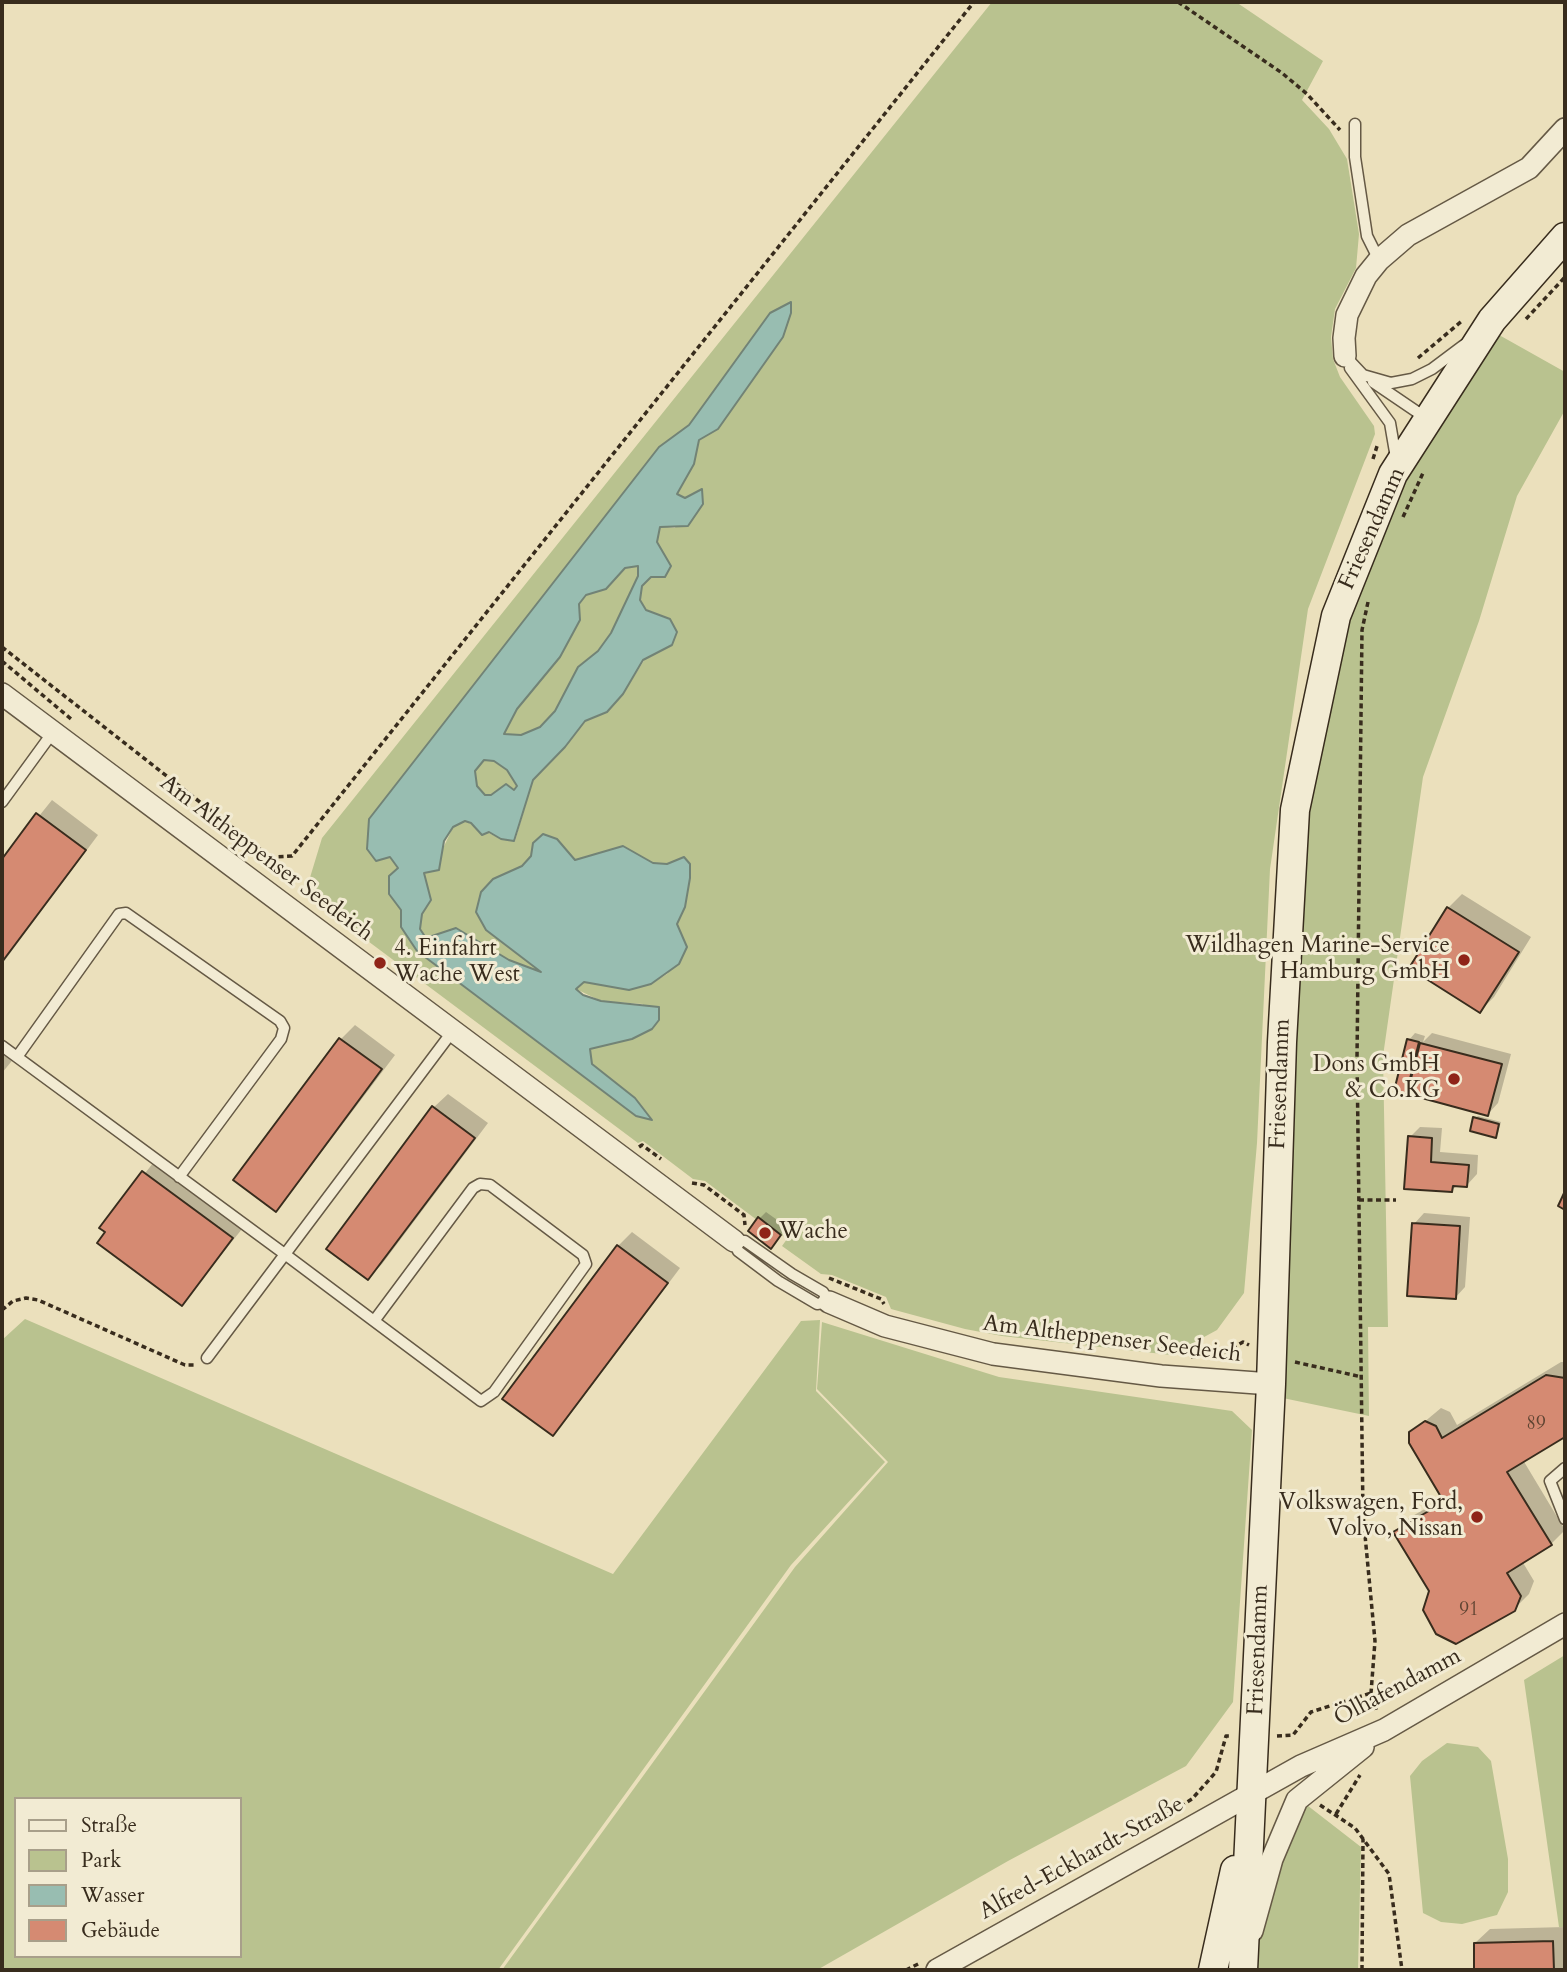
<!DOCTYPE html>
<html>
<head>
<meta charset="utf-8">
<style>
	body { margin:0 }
	#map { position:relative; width:1567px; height:1972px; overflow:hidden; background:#ebe0bc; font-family:Cardo,serif }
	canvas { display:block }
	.frame { position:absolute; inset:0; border:4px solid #382c1d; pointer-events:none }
	.legend { position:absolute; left:14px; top:1797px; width:228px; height:161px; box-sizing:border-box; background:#f2ebd3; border:2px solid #a89f8a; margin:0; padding:9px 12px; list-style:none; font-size:21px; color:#382c1d }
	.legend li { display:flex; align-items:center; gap:14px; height:35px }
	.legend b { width:35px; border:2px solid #a89f8a }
</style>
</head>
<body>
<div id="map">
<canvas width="1567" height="1972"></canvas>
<div class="frame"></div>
<ul class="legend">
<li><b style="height:9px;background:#f2ebd3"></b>Straße</li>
<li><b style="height:19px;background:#b9c28f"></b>Park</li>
<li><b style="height:19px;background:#98bdb1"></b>Wasser</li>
<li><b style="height:19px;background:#d58a72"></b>Gebäude</li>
</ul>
</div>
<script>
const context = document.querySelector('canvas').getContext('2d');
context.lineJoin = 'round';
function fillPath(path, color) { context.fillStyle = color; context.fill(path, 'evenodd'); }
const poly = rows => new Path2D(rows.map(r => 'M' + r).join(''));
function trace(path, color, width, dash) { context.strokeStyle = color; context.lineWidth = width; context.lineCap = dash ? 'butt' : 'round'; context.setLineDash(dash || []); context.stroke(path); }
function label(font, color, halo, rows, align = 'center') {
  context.font = font + ' Cardo,serif'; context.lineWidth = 6; context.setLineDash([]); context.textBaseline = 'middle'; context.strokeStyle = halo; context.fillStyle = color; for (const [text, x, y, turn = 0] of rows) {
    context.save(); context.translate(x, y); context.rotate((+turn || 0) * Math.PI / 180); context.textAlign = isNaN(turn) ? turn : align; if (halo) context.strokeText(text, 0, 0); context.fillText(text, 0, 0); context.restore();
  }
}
const green = poly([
	[992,2,1236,2,1323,61,1302,100,1329,129,1347,159,1359,234,1356,268,1335,309,1331,337,1333,359,1340,377,1374,426,1375,434,1308,609,1270,869,1257,1143,1244,1293,1217,1330,1171,1355,1002,1336,965,1329,891,1309,886,1297,832,1275,821,1274,782,1246,787,1239,759,1218,757,1220,705,1181,693,1179,643,1141,638,1143,305,894,322,838],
	[760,326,718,429,699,440,694,464,676,494,685,498,675,528,660,526,651,577,642,586,640,600,646,610,670,619,623,694,607,712,585,721,565,747,533,780,515,841,501,839,465,821,453,827,439,857,424,873,431,900,422,914,420,929,426,938,456,928,509,960,544,973,486,930,493,879,522,866,531,856,567,850,574,860,623,846,653,863,667,864,685,907,676,924,687,947,667,974,651,984,628,990,584,982,576,989,601,1001,643,1004,632,1039,590,1048,591,1064,635,1098,636,1116,417,951,401,927,401,910,389,894,398,868,390,857],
	[1492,331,1565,372,1565,410,1517,496,1479,621,1423,777,1383,1056,1388,1327,1368,1327,1369,1416,1278,1397,1303,812,1343,618,1400,478],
	[638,566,639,576,611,633,598,651,578,667,555,711,540,727,521,735,504,734,517,709,560,657,580,620,579,604,586,595,606,589,625,568],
	[484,760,494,761,507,770,517,787,514,790,485,795,477,786,475,771],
	[25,1319,613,1574,801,1321,820,1320,816,1391,885,1462,791,1565,498,1970,2,1970,2,1340],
	[16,1799,240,1799,240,1956,16,1956],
	[822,1322,999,1377,1232,1411,1252,1430,1233,1702,1186,1766,1008,1861,817,1970,502,1970,795,1567,888,1462,817,1389],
	[1565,1655,1565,1927,1559,1927,1524,1680],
	[1447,1743,1478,1747,1491,1761,1508,1859,1508,1892,1497,1915,1462,1924,1441,1922,1423,1913,1410,1776,1422,1761],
	[1303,1802,1361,1847,1358,1970,1237,1970]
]);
const water = poly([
	[791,302,791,313,783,337,718,429,699,440,694,464,677,494,685,498,702,489,703,504,688,526,660,527,657,542,671,566,665,577,651,577,642,586,640,600,646,610,670,619,677,632,672,645,643,660,623,694,607,712,585,721,565,747,533,780,514,841,501,839,489,832,482,835,471,823,465,821,453,827,444,841,439,870,424,873,431,900,422,914,420,929,426,938,456,928,509,960,541,972,486,930,476,912,481,892,493,879,522,866,531,856,533,843,543,834,557,839,575,860,623,846,653,863,667,864,684,857,690,864,690,878,685,907,677,924,687,947,679,964,651,984,629,990,584,982,576,989,583,995,601,1001,659,1007,659,1020,652,1029,632,1039,590,1049,592,1064,635,1098,652,1120,636,1116,417,951,401,927,401,910,389,894,389,876,398,868,390,857,376,861,367,849,369,819,659,447,689,425,770,313,791,302],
	[638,566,638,576,611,633,598,651,578,667,555,711,540,727,521,735,504,734,517,709,560,657,580,620,579,604,586,595,606,589,625,568,638,566],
	[484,760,494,761,507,770,517,786,514,790,506,784,491,795,485,795,477,786,475,771,484,760]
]);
const shadow = poly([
	[52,800,98,835,2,964,2,862],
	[1462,894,1531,937,1494,997,1480,1011,1448,908],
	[355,1025,395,1055,289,1195,275,1209,235,1180,341,1039],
	[1415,1033,1425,1036,1423,1042,1432,1033,1511,1054,1498,1103,1488,1114,1410,1088,1405,1093,1409,1040],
	[2,1047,15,1057,2,1073],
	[448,1094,488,1123,382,1264,368,1278,433,1108],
	[1478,1116,1501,1122,1498,1133,1495,1136,1475,1118],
	[1420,1127,1442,1128,1440,1152,1478,1155,1477,1174,1467,1185,1458,1184,1451,1191,1410,1137],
	[157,1158,246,1224,182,1304,102,1228],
	[766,1212,787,1227,777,1240,760,1218],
	[1424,1213,1470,1217,1465,1287,1455,1298,1414,1224],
	[632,1232,680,1268,566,1420,552,1434,618,1246],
	[1561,1362,1565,1362,1565,1435,1523,1460,1565,1530,1551,1544,1522,1561,1534,1581,1529,1594,1514,1609,1430,1591,1395,1533,1409,1518,1444,1498,1411,1433,1441,1408,1450,1412,1457,1425],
	[1565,1927,1565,1970,1476,1970,1475,1943,1490,1929]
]);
const building = poly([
	[36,813,86,850,2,962,2,859,36,813],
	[1447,907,1519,952,1480,1013,1409,968,1447,907],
	[339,1038,382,1069,276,1212,233,1180,339,1038],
	[1407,1039,1419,1042,1406,1095,1394,1091,1407,1039],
	[1420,1043,1502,1064,1488,1116,1407,1094,1420,1043],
	[432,1106,475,1138,368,1280,326,1249,432,1106],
	[1473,1117,1499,1124,1496,1138,1470,1131,1473,1117],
	[1408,1136,1432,1138,1431,1162,1469,1165,1467,1187,1453,1186,1452,1192,1404,1189,1408,1136],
	[142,1171,233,1238,182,1306,97,1243,105,1232,99,1228,142,1171],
	[1565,1191,1565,1210,1558,1206,1565,1191],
	[758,1217,781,1235,771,1249,748,1231,758,1217],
	[1412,1223,1460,1226,1456,1299,1407,1296,1412,1223],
	[617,1245,668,1283,553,1436,502,1399,617,1245],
	[1546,1375,1565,1378,1565,1437,1507,1472,1552,1545,1507,1573,1521,1596,1515,1611,1456,1644,1436,1634,1423,1610,1429,1591,1393,1532,1444,1502,1409,1443,1409,1432,1425,1421,1436,1426,1442,1438,1546,1375],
	[1553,1941,1554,1970,1474,1970,1474,1943,1553,1941]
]);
const path = poly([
	[1178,2,1282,73,1307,94,1340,130],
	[1526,319,1565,277],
	[1418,358,1463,320],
	[1373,459,1378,443],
	[1403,517,1423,473],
	[1368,602,1362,630,1357,1058,1363,1514,1375,1641,1371,1693,1377,1712],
	[2,647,265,853,274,857,292,856,974,2],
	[2,661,71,719],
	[639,1147,642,1145,661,1159],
	[692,1183,704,1185,744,1215,745,1225],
	[1359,1200,1396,1200],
	[829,1278,881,1299,884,1304],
	[2,1310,13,1301,26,1298,38,1300,185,1365,197,1365],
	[1191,1357,1226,1352,1243,1342,1249,1345],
	[1295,1362,1362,1377],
	[1277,1736,1293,1735,1311,1712,1371,1693],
	[1320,1805,1355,1828,1389,1874,1402,1970],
	[1336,1814,1360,1775],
	[1137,1833,1192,1799,1216,1772,1226,1736,1231,1736],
	[906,1970,920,1963],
	[1362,1970,1363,1839]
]);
const service = poly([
	[1355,124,1355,157,1367,236,1379,260],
	[1345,356,1363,375,1391,383,1412,379,1432,369,1464,345],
	[1350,368,1390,423,1396,458],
	[1373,382,1426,418],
	[2,802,53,732],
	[2,1046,286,1255,374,1321,481,1401,494,1392,586,1264,583,1255,490,1185,480,1184,473,1188,374,1321],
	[17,1057,119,914,126,913,280,1021,284,1028,281,1039,179,1177],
	[734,1241,745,1241,792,1274,823,1292,829,1302,817,1304,778,1281,738,1251,734,1241],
	[207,1358,452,1032],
	[1565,1468,1550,1481,1565,1519]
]);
const minor = poly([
	[1345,356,1344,338,1347,315,1366,276,1379,260,1408,235,1529,168,1565,129],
	[2,694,734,1241],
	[829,1302,885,1326,993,1354,1161,1376,1271,1384],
	[1252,1931,1272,1859,1297,1800,1363,1747],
	[937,1970,1301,1766,1384,1730,1565,1624]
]);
const secondary = poly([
	[1213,1970,1235,1870],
	[1243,1970,1271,1384,1282,1042,1295,810,1336,616,1393,474,1492,320,1565,237]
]);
const markers = [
	[1464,960,7,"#8f2418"],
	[380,963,7,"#8f2418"],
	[1454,1079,7,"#8f2418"],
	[765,1233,7,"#8f2418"],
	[1477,1517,7,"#8f2418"]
];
const numberNames = [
	["89",1536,1425],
	["91",1469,1611]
];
const streetNames = [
	["Friesendamm",1373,529,-66],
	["Am Altheppenser Seedeich",266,859,37],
	["Friesendamm",1281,1084,-88],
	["Am Altheppenser Seedeich",1112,1340,7],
	["Friesendamm",1259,1650,-88],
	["Ölhafendamm",1398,1688,-28],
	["Alfred-Eckhardt-Straße",1082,1859,-29]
];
const poiNames = [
	["Wildhagen Marine-Service",1450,947],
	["Hamburg GmbH",1450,973],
	["4. Einfahrt",394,950,"left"],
	["Wache West",394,976,"left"],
	["Dons GmbH",1440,1066],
	["& Co.KG",1440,1092],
	["Wache",779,1233,"left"],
	["Volkswagen, Ford,",1463,1504],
	["Volvo, Nissan",1463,1530]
];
fillPath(green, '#b9c28f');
fillPath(water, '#98bdb1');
trace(water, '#728376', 2);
fillPath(shadow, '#0003');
fillPath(building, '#d58a72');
trace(building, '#382c1d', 2);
trace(service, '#655945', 13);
trace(minor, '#655945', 24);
trace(secondary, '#382c1d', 31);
trace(path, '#382c1d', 3.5, [5, 3.5]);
trace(service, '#f2ebd3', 10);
trace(minor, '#f2ebd3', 21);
trace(secondary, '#f2ebd3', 28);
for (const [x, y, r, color] of markers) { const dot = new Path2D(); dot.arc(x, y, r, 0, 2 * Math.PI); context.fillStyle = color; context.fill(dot); trace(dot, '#f2ebd3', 2.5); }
label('19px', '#5f4432', null, numberNames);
label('23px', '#382c1d', '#f2ebd3', streetNames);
label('23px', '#382c1d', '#f2ebd3', poiNames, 'right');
</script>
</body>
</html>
